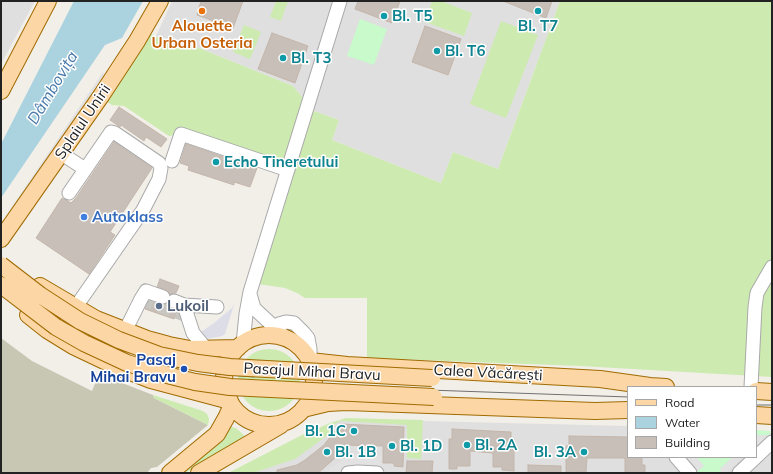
<!DOCTYPE html>
<html>
<head>
<meta charset="utf-8">
<style>
	body { margin:0 }
	#map { position:relative; width:773px; height:474px; overflow:hidden; background:#f2efe9; font-family:Mulish,sans-serif }
	canvas { display:block }
	.frame { position:absolute; inset:0; border:2px solid #222; pointer-events:none }
	.legend { position:absolute; left:627px; top:386px; width:130px; height:72px; box-sizing:border-box; background:#fff; border:1px solid #a7a7a7; margin:0; padding:5px 7px; list-style:none; font-size:12px; color:#222 }
	.legend li { display:flex; align-items:center; gap:8px; height:20px }
	.legend b { width:20px; border:1px solid #a7a7a7 }
</style>
</head>
<body>
<div id="map">
<canvas width="773" height="474"></canvas>
<div class="frame"></div>
<ul class="legend">
<li><b style="height:5px;background:#fcd6a4"></b>Road</li>
<li><b style="height:11px;background:#aad3df"></b>Water</li>
<li><b style="height:11px;background:#c7bfb8"></b>Building</li>
</ul>
</div>
<script>
const context = document.querySelector('canvas').getContext('2d');
context.lineJoin = 'round';
function fillPath(path, color) { context.fillStyle = color; context.fill(path, 'evenodd'); }
const poly = rows => new Path2D(rows.map(r => 'M' + r).join(''));
function trace(path, color, width, dash) { context.strokeStyle = color; context.lineWidth = width; context.lineCap = dash ? 'butt' : 'round'; context.setLineDash(dash || []); context.stroke(path); }
function label(font, color, halo, rows, align = 'center') {
  context.font = font + ' Mulish,sans-serif'; context.lineWidth = 3; context.setLineDash([]); context.textBaseline = 'middle'; context.strokeStyle = halo; context.fillStyle = color; for (const [text, x, y, turn = 0] of rows) {
    context.save(); context.translate(x, y); context.rotate((+turn || 0) * Math.PI / 180); context.textAlign = isNaN(turn) ? turn : align; if (halo) context.strokeText(text, 0, 0); context.fillText(text, 0, 0); context.restore();
  }
}
const residential = poly([
	[1,1,35,1,1,64],
	[172,1,560,1,498,169,453,152,441,183,332,140,339,120,314,111,293,86,194,46,180,49,156,36],
	[343,419,628,426,628,457,756,457,756,432,772,433,772,473,236,473]
]);
const construction = poly([
	[1,338,32,361,92,391,99,374,153,395,154,398,208,425,157,467,151,468,147,473,1,473]
]);
const grass = poly([
	[276,1,288,1,281,21,270,17],
	[432,1,441,1,472,13,464,36,425,22],
	[560,1,772,1,772,377,580,366,367,358,367,298,305,298,297,293,285,288,258,284,294,173,181,134,169,136,124,106,112,105,107,102,151,34,180,49,194,46,293,86,314,111,339,120,332,140,441,183,453,152,498,169],
	[501,21,538,35,506,118,470,104],
	[244,25,261,32,250,59,233,52],
	'238 380a31 31 0 1 1 62 0a31 31 0 1 1-62 0Z',
	[153,395,203,411,207,414,209,419,208,425,154,398],
	[346,418,423,420,421,459,407,458,407,425,340,421,335,424,329,434,295,459,256,472,228,473,302,435,330,423],
	[231,427,236,428,246,437,211,456,187,472,186,471,218,443]
]);
const park = poly([
	[360,19,387,29,374,65,347,56],
	[756,430,770,431,770,433,769,435,759,435,756,437],
	[696,457,733,457,720,469,722,473,699,473,697,471,704,466]
]);
const parking = poly([
	[103,72,107,87,10,227,7,214],
	[759,435,769,435,756,446,756,437],
	[351,455,381,456,381,466,357,465,348,468,340,473,329,473,327,471,343,459],
	[683,457,696,457,704,466,697,471],
	[733,457,743,457,725,473,722,473,720,469]
]);
const plaza = poly([
	[235,302,225,334,222,336,207,339,198,334,214,323,232,308]
]);
const water = poly([
	[74,1,143,1,122,38,105,45,1,198,1,144]
]);
const building = poly([
	[201,1,243,1,233,28,197,15,201,1],
	[358,1,400,1,392,23,355,9,358,1],
	[503,1,552,1,546,18,503,1],
	[425,26,461,39,448,75,412,62,425,26],
	[272,33,308,46,295,83,258,69,272,33],
	[119,107,167,139,161,147,146,137,144,141,121,125,120,127,110,120,119,107],
	[114,142,152,168,110,232,115,235,89,274,36,238,62,198,71,203,76,198,114,142],
	[186,144,257,168,250,187,234,182,234,185,188,170,189,166,180,163,186,144],
	[160,279,179,286,176,293,170,294,166,290,157,287,160,279],
	[149,301,161,305,167,304,171,308,177,311,174,319,145,309,149,301],
	[340,424,404,427,403,467,394,466,394,463,383,463,383,446,344,445,334,459,318,473,277,473,277,470,297,465,305,460,324,445,340,424],
	[452,429,511,432,511,439,514,439,514,471,502,470,502,467,493,467,493,453,470,451,470,466,457,466,457,469,449,469,449,439,452,439,452,429],
	[569,436,628,437,628,457,642,457,642,465,645,465,645,473,625,473,625,458,587,458,586,472,566,473,566,446,569,446,569,436],
	[407,461,433,461,432,473,406,473,407,461],
	[528,465,561,466,561,473,528,473,528,465]
]);
const minorTunnel = poly([
	[141,299,187,316]
]);
const minor = poly([
	[62,154,85,169],
	[172,161,181,134,288,170],
	[69,193,111,132,115,133,159,163,161,168,159,179,143,210,75,308],
	[250,294,254,308,257,311,286,338],
	[174,301,184,305,193,333,207,350],
	[184,305,217,307],
	[125,331,141,299,146,291,163,297],
	[270,335,279,324,286,322,294,323,303,332,308,338,310,349,310,361],
	[243,344,246,314,250,292,340,1],
	[751,387,755,307,757,293,772,267],
	[676,457,690,473],
	[348,473,358,472,377,473],
	[739,473,772,442]
]);
const major = poly([
	[1,91,48,1],
	[1,239,101,96,137,41,160,1],
	[40,286,96,319,147,339,169,345,190,349,238,348],
	[28,315,47,330,73,346,115,366,151,380,230,401],
	'224 380a45 45 0 1 1 90 0a45 45 0 1 1-90 0Z',
	[310,361,347,365,600,379,650,386,666,387],
	[756,391,772,392],
	[303,409,328,403,346,402,595,411,628,410],
	[756,415,772,416],
	[170,473,217,434,226,418,232,405],
	[199,473,281,425]
]);
const tram = poly([
	[1,279,26,299,57,321,95,342,133,358,195,377,225,381,314,386,628,397],
	[179,367,217,374,254,377],
	[756,405,772,405]
]);
const majorBridge = poly([
	[1,265,40,295,80,321,119,340,159,355,198,363,230,367,432,378],
	[1,285,56,327,84,343,127,363,167,375,195,382,230,387,434,397]
]);
const markers = [
	[202,11,4,"#e8710a"],
	[538,11,4,"#0f9aa8"],
	[384,16,4,"#0f9aa8"],
	[437,51,4,"#0f9aa8"],
	[283,58,4,"#0f9aa8"],
	[216,162,4,"#0f9aa8"],
	[84,217,4,"#3f7fe0"],
	[159,306,4,"#5c6f8a"],
	[184,369,4,"#1a4fb4"],
	[354,431,4,"#0f9aa8"],
	[467,445,4,"#0f9aa8"],
	[392,446,4,"#0f9aa8"],
	[327,452,4,"#0f9aa8"],
	[584,452,4,"#0f9aa8"]
];
const cultureNames = [
	["Bl. T5",392,16],
	["Bl. T7",538,26,"center"],
	["Bl. T6",445,51],
	["Bl. T3",291,58],
	["Echo Tineretului",224,162],
	["Bl. 1C",346,431,"right"],
	["Bl. 2A",475,445],
	["Bl. 1D",400,446],
	["Bl. 1B",335,452],
	["Bl. 3A",576,452,"right"]
];
const foodNames = [
	["Alouette",202,26],
	["Urban Osteria",202,43]
];
const streetNames = [
	["Splaiul Unirii",83,122,-56],
	["Pasajul Mihai Bravu",312,372,3],
	["Calea Văcărești",488,373,3]
];
const shopNames = [
	["Autoklass",92,217]
];
const serviceNames = [
	["Lukoil",167,306]
];
const transitNames = [
	["Pasaj",176,360],
	["Mihai Bravu",176,377]
];
const waterNames = [
	["Dâmbovița",53,88,-59]
];
fillPath(residential, '#e0dfdf');
fillPath(construction, '#c7c7b4');
fillPath(grass, '#cdebb0');
fillPath(park, '#c8facc');
fillPath(parking, '#e2e2e2');
fillPath(plaza, '#dddde8');
fillPath(water, '#aad3df');
fillPath(building, '#c7bfb8');
trace(building, '#c4b6ab', 1);
trace(minorTunnel, '#c8c6c1', 13, [13, 6]);
trace(minor, '#a9a9a9', 15);
trace(major, '#a06b00', 18);
trace(minor, '#fff', 13);
trace(major, '#fcd6a4', 16);
trace(tram, '#707070', 1);
trace(majorBridge, '#a06b00', 18, []);
trace(majorBridge, '#fcd6a4', 16);
for (const [x, y, r, color] of markers) { const dot = new Path2D(); dot.arc(x, y, r, 0, 2 * Math.PI); context.fillStyle = color; context.fill(dot); trace(dot, '#fff', 1.5); }
label('bold 15px', '#0d838f', '#fff', cultureNames, 'left');
label('bold 15px', '#c56008', '#fff', foodNames);
label('15px', '#222', '#fff', streetNames);
label('bold 15px', '#366cbe', '#fff', shopNames, 'left');
label('bold 15px', '#4e5e75', '#fff', serviceNames, 'left');
label('bold 15px', '#164399', '#fff', transitNames, 'right');
label('italic 16px', '#4a7aab', '#fff', waterNames);
</script>
</body>
</html>
